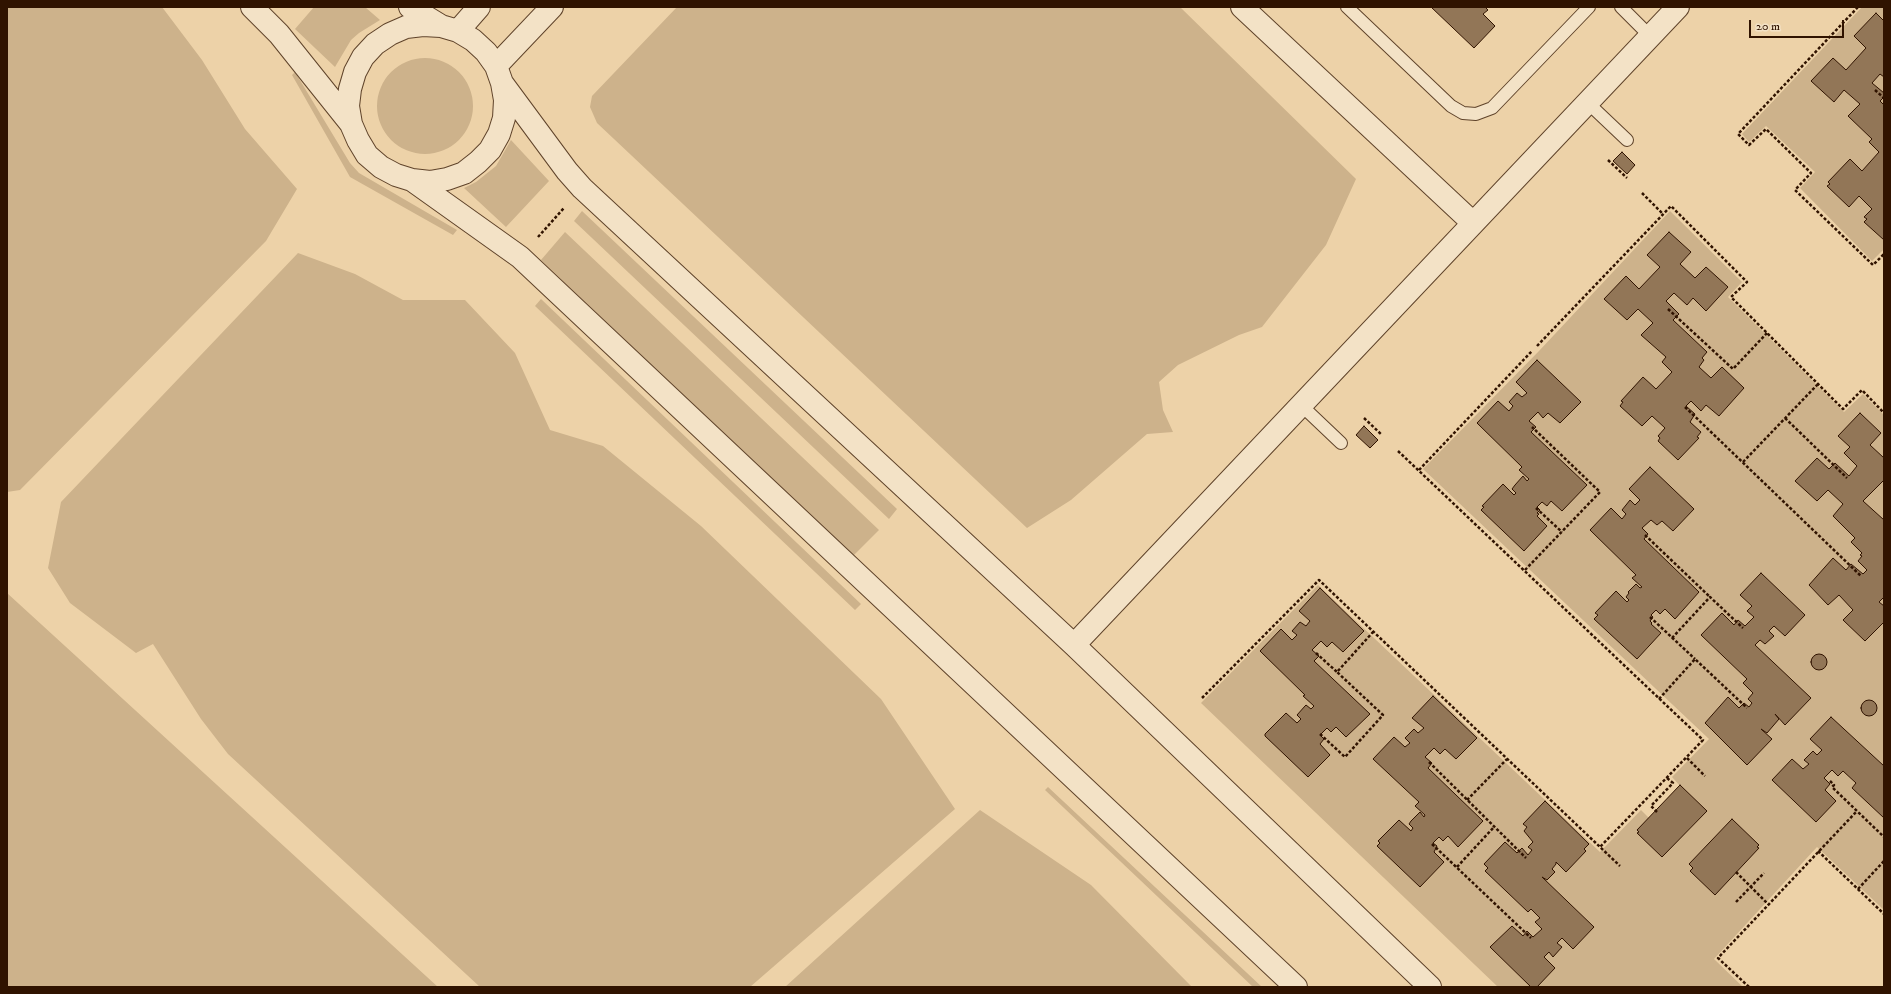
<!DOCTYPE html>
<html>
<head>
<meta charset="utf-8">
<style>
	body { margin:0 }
	#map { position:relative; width:1891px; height:994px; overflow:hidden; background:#edd2a8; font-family:"IM FELL DW Pica",serif }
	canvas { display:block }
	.frame { position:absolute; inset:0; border:8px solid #301300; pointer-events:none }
	.scale { position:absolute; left:1749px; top:20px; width:95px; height:18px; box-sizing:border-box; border:2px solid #301300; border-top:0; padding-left:5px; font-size:12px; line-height:14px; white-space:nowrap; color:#301300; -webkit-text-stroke:3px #f3e2c6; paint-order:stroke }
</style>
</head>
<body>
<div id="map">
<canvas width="1891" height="994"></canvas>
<div class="frame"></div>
<div class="scale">20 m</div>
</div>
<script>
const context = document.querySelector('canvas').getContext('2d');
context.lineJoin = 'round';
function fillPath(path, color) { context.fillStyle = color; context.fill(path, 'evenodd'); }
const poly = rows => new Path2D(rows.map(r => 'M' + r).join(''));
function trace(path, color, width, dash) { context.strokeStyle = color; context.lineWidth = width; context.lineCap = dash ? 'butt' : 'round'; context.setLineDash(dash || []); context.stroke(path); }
const green = poly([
	[7,7,162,7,202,60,245,129,297,189,266,241,20,490,7,492],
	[314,7,365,7,380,20,359,33,351,40,335,67,295,29],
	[677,7,1180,7,1356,179,1326,245,1262,327,1239,335,1178,365,1159,382,1163,410,1173,432,1147,434,1071,500,1027,528,597,123,590,107,592,96],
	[1862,7,1884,7,1884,249,1872,261,1800,188,1815,172,1766,126,1749,142,1742,134],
	'377 106a48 48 0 1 1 96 0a48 48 0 1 1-96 0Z',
	[295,72,350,163,359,173,457,230,453,235,350,177,292,75],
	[511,140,549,181,506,227,464,188,476,182,496,166],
	[582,211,897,509,889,519,574,221],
	[1670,211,1742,282,1728,297,1844,412,1863,394,1884,415,1884,910,1817,847,1714,959,1743,987,1498,987,1201,703,1318,585,1600,852,1641,810,1650,819,1681,787,1672,777,1709,739,1423,469,1539,351],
	[565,232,879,530,853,556,541,260],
	[298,253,355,274,403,300,465,300,515,353,550,430,603,446,701,526,881,699,955,809,750,987,480,987,228,754,201,719,153,644,136,653,70,603,48,568,61,502],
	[541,299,861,604,855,610,535,306],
	[7,593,438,987,7,987],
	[1048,787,1262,987,1253,987,1045,790],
	[980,810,1091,885,1192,987,785,987]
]);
const building = poly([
	[1431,7,1485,7,1488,10,1483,14,1495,26,1474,48,1431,7],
	[1876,13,1884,21,1884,77,1880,74,1872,83,1884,93,1884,97,1880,101,1884,105,1884,240,1864,222,1867,219,1864,217,1872,209,1859,196,1849,207,1827,186,1830,184,1828,182,1850,159,1862,171,1879,152,1869,142,1872,139,1848,116,1860,104,1844,90,1834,102,1811,81,1833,58,1846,70,1866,48,1854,36,1876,13],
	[1622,152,1635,165,1627,174,1613,161,1622,152],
	[1669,232,1691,252,1680,264,1695,278,1706,267,1728,287,1706,311,1693,298,1687,305,1674,293,1666,301,1679,314,1673,320,1707,352,1702,358,1704,360,1699,367,1711,378,1722,367,1744,388,1719,416,1706,405,1701,411,1691,401,1686,406,1695,414,1690,422,1701,432,1697,437,1699,438,1678,460,1658,441,1660,438,1658,436,1665,428,1652,416,1642,426,1620,406,1623,402,1621,401,1643,377,1656,389,1672,372,1662,362,1666,357,1641,335,1653,323,1638,309,1627,320,1604,299,1626,276,1639,289,1660,267,1647,255,1669,232],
	[1537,360,1581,402,1560,423,1548,413,1543,418,1538,412,1529,421,1536,427,1531,432,1587,485,1562,511,1551,501,1547,506,1542,502,1537,507,1540,510,1537,513,1539,514,1537,516,1547,526,1524,551,1481,510,1484,507,1482,506,1503,484,1514,495,1516,493,1512,489,1515,485,1523,476,1527,481,1529,479,1519,470,1522,467,1477,423,1498,401,1509,411,1513,406,1509,402,1517,393,1522,397,1527,393,1516,382,1537,360],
	[1860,413,1881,433,1870,445,1884,458,1884,480,1863,501,1884,520,1884,597,1879,602,1884,606,1884,622,1865,641,1843,620,1853,610,1839,595,1828,605,1809,585,1833,558,1846,570,1851,564,1863,574,1867,570,1858,561,1862,556,1860,555,1862,553,1851,542,1855,538,1833,516,1843,504,1828,490,1817,501,1795,481,1817,458,1829,469,1835,463,1849,476,1857,466,1844,453,1850,447,1838,436,1860,413],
	[1364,426,1378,440,1370,448,1356,435,1364,426],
	[1650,467,1694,509,1673,531,1662,521,1657,525,1651,520,1642,528,1648,534,1644,539,1699,592,1675,619,1665,609,1660,614,1656,610,1651,615,1653,617,1650,621,1652,623,1651,624,1661,633,1637,659,1594,619,1598,615,1595,613,1616,591,1627,602,1629,600,1626,597,1629,593,1628,592,1636,584,1640,588,1642,587,1632,578,1636,575,1590,530,1611,508,1622,519,1626,514,1622,510,1630,500,1635,505,1640,500,1629,489,1650,467],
	[1761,573,1805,615,1785,636,1774,626,1769,631,1774,636,1765,644,1760,640,1755,645,1811,698,1785,725,1775,714,1779,719,1767,733,1761,729,1772,739,1747,765,1705,723,1728,697,1739,708,1744,703,1749,707,1752,703,1748,699,1753,693,1743,683,1747,679,1701,635,1722,613,1734,625,1738,620,1745,626,1754,617,1747,611,1752,606,1740,595,1761,573],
	[1320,588,1364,631,1343,652,1332,642,1327,647,1321,641,1312,650,1319,656,1314,661,1370,714,1346,737,1336,727,1331,732,1327,728,1320,735,1324,739,1320,744,1330,755,1308,777,1265,736,1265,734,1286,713,1297,723,1301,719,1297,715,1305,706,1306,705,1311,709,1314,706,1303,696,1305,695,1260,651,1281,629,1292,640,1297,635,1292,631,1300,622,1306,626,1310,621,1299,611,1320,588],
	'1811 662a8 8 0 1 1 16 0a8 8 0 1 1-16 0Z',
	[1433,696,1477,738,1456,759,1445,749,1440,754,1434,748,1425,757,1432,763,1428,768,1483,821,1458,847,1448,836,1443,841,1439,837,1433,843,1437,846,1434,852,1444,862,1420,887,1377,846,1380,843,1378,841,1399,820,1411,831,1413,828,1409,824,1411,821,1420,812,1424,817,1425,815,1415,806,1419,802,1373,759,1394,737,1405,747,1410,743,1405,738,1414,729,1418,733,1424,728,1412,718,1433,696],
	'1861 708a8 8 0 1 1 16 0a8 8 0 1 1-16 0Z',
	[1831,717,1884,766,1884,818,1852,788,1856,783,1843,771,1838,776,1832,770,1824,778,1830,784,1825,790,1836,801,1816,822,1772,780,1792,759,1803,769,1809,764,1804,760,1813,751,1817,755,1822,750,1810,739,1831,717],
	[1680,785,1707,811,1662,857,1637,833,1639,832,1637,830,1680,785],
	[1545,801,1589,844,1584,849,1586,851,1566,872,1556,862,1556,864,1552,869,1555,872,1547,880,1542,877,1594,927,1573,949,1562,938,1557,943,1562,947,1553,957,1549,952,1544,957,1555,968,1537,987,1531,987,1490,947,1512,926,1523,936,1527,931,1533,937,1542,929,1535,922,1540,918,1531,909,1528,912,1485,871,1488,868,1484,864,1505,842,1517,853,1522,848,1528,855,1532,850,1528,847,1533,842,1524,831,1527,827,1523,824,1545,801],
	[1732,819,1759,845,1757,847,1759,848,1715,895,1690,871,1693,868,1689,864,1732,819]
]);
const path = poly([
	[1858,7,1738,134,1749,145,1766,129,1811,173,1795,190,1873,265,1884,254],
	[1875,90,1884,98],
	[1608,160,1627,178],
	[1642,193,1663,214],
	[538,237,564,208],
	[1668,309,1733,369,1767,333],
	[1537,346,1671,206,1747,282,1731,297,1843,409,1862,390,1884,413],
	[1685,407,1861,576],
	[1364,418,1382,435],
	[1785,418,1847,478],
	[1398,451,1703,740,1600,847],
	[1743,462,1818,384],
	[1419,470,1532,351],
	[1536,508,1562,532],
	[1645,535,1710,597],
	[1525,570,1600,492,1532,427],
	[1650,617,1695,659],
	[1672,638,1710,597,1743,628],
	[1316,653,1337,672],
	[1202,698,1319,580,1620,866],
	[1659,699,1695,659,1747,708],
	[1320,734,1345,757,1383,715,1337,672,1373,632],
	[1687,758,1705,776],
	[1429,762,1526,858],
	[1830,781,1834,785,1832,787,1884,837],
	[1467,800,1507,759],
	[1657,812,1651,806,1673,783,1667,778],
	[1432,844,1531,938],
	[1818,851,1884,914],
	[1457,867,1494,827],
	[1736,872,1768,904],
	[1858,889,1884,861],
	[1736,902,1764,873],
	[1749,987,1718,958,1857,811]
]);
const service = poly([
	[1347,7,1451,106,1463,113,1476,114,1492,108,1589,7],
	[1621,7,1650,36],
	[1588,103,1627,140],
	[1301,405,1341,443]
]);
const minor = poly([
	[252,7,279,34,351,124,358,140,367,155,381,167,396,175,412,180,430,182,447,179,464,173,478,162,490,150,499,134,504,118,505,100,502,83,496,66,486,52,473,40,458,31,441,26,423,25,406,27,390,34,375,44,363,57,355,72,350,89,348,106,351,124],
	[410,7,441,26],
	[1242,7,1473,223],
	[458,31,479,7],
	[496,66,552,7],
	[502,83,567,171,582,188,1074,645,1430,987],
	[412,180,520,257,1296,987],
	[1074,645,1678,7]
]);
fillPath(green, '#cdb28b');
fillPath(building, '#927657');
trace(building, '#301300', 1);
trace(service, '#5f432a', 14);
trace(minor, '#5f432a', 24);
trace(path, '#301300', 2.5, [3, 2]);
trace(service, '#f3e2c6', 12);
trace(minor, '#f3e2c6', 22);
</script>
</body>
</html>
